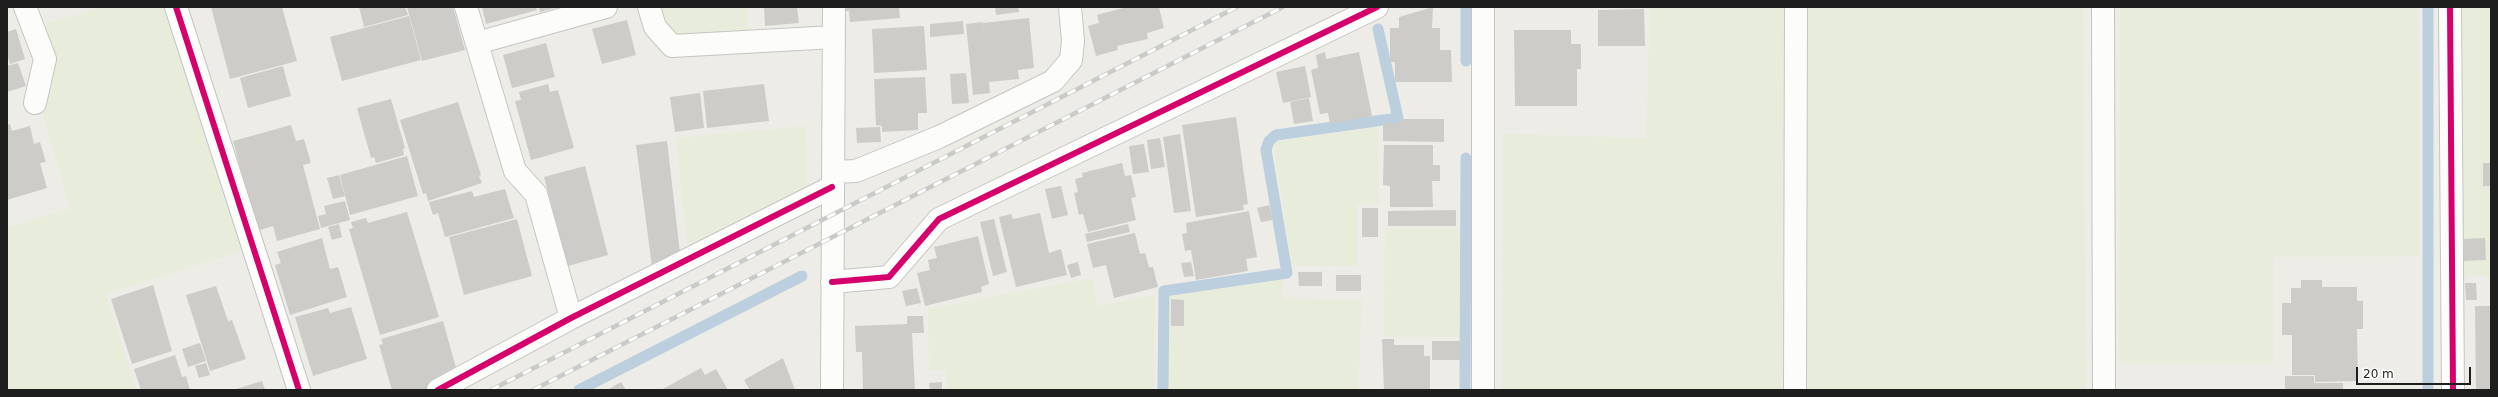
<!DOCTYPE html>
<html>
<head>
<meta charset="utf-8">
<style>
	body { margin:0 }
	#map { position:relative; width:2498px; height:397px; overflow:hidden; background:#edece7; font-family:"DejaVu Sans",sans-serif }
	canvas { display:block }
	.frame { position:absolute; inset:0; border:8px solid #1e1e1e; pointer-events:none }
	.scale { position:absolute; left:2356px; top:367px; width:115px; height:18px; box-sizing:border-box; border:2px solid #1e1e1e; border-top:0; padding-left:5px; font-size:12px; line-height:14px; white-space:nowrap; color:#1e1e1e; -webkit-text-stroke:3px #fff; paint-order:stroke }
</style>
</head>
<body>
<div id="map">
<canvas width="2498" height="397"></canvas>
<div class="frame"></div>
<div class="scale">20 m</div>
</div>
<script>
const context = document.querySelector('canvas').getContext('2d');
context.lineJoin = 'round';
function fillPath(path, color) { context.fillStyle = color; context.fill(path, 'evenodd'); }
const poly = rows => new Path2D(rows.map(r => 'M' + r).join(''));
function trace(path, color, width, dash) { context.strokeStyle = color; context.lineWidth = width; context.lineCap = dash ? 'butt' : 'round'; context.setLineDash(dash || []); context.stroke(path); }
const farmland = poly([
	[104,7,166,7,244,250,106,294,136,390,7,390,7,227,70,209,42,111,39,25],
	[661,7,747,7,749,30,679,36,665,25],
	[1643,7,1785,7,1787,390,1502,390,1503,134,1646,138,1650,7],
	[1804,7,2083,7,2086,390,1804,390],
	[2120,7,2418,7,2419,256,2273,257,2273,363,2119,363],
	[2462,7,2491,7,2491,276,2463,276],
	[805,126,807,193,688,251,676,138],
	[1378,127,1379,203,1357,203,1357,266,1292,265,1274,152,1275,144,1279,141],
	[1385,229,1461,229,1461,337,1384,337],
	[1092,278,1098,306,1155,295,1154,390,947,390,947,370,929,370,928,309],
	[1283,279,1282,299,1362,300,1358,390,1166,390,1168,294]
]);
const stream = poly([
	[2428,7,2428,390],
	[1466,61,1466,7],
	[579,390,802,276],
	[1163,390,1164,291,1287,273,1266,150,1269,141,1276,135,1398,118,1378,29],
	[1465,390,1466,158]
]);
const building = poly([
	[211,7,282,7,297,61,230,79],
	[359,7,405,7,408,15,364,27],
	[407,7,453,7,465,50,422,61],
	[482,7,536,7,537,10,486,24],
	[539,7,558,7,540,12],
	[764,7,797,7,799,23,765,26],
	[846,7,899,7,900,18,850,22,849,11,846,11],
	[995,7,1018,7,1019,12,996,15],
	[1127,7,1159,7,1164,28,1147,33,1148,39,1117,46,1118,50,1096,56,1088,26,1099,23,1097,15],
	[1433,7,1432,28,1440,28,1440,50,1451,50,1452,82,1395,82,1395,62,1390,62,1390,28,1399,28,1399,17],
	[1644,9,1645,46,1598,46,1598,10],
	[409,16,421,60,342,81,330,37],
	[1029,18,1034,68,1018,70,1019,79,989,82,983,23],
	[627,20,636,55,602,64,592,29],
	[963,21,964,34,930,37,930,24],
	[983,22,990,93,973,95,966,24],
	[924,26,927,70,874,73,872,29],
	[16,29,25,59,10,64,7,54,7,32],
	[1514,30,1571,30,1571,44,1581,44,1581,69,1577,69,1577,106,1515,106],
	[546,43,555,77,512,88,503,55],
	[1325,52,1326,59,1359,52,1372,116,1330,124,1328,113,1320,114,1311,70,1318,68,1316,55],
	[18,63,26,86,7,92,7,66],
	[283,66,291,96,248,108,240,78],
	[1305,66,1311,97,1283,103,1276,72],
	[966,73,969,103,952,104,950,74],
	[925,77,927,113,918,113,918,130,882,132,882,126,876,125,874,79],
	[548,84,550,92,558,90,574,148,531,160,515,101,521,100,519,92],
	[764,84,769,121,707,128,703,91],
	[700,93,704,128,675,132,670,97],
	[1309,98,1313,121,1294,124,1290,102],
	[391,99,405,148,403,149,404,155,376,163,374,157,371,158,357,108],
	[458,102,481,175,479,176,482,183,428,201,426,193,423,194,400,120],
	[1236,117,1248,204,1243,205,1244,210,1196,217,1182,125],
	[1401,119,1444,119,1444,142,1383,141,1383,123,1401,123],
	[10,124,12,131,30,126,34,144,40,142,46,162,40,163,47,188,7,200,7,125],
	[291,125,296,141,304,139,311,163,303,165,320,229,277,241,273,226,257,231,233,141],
	[880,127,881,142,857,143,856,128],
	[1180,134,1191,211,1174,213,1163,137],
	[1160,138,1165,167,1151,169,1147,140],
	[667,141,680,253,652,267,636,145],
	[1144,144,1149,172,1133,174,1129,146],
	[1384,145,1433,145,1433,165,1440,165,1440,181,1432,181,1433,207,1390,207,1390,186,1383,185],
	[407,156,418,196,350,215,340,175],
	[1122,163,1125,176,1131,175,1136,197,1131,198,1136,220,1088,232,1083,214,1079,215,1074,193,1078,192,1075,179,1083,177,1082,173],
	[2483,163,2491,163,2491,186,2483,186],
	[585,166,608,255,568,266,544,177],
	[339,175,345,196,333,199,327,178],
	[1061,186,1068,215,1052,219,1045,189],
	[505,189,514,218,445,237,438,213,433,215,429,202,472,191,474,197],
	[345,201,350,220,321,228,318,216,326,214,324,206],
	[1269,205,1273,220,1261,222,1257,208],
	[1362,208,1378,208,1378,237,1362,237],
	[1456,210,1456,226,1388,226,1388,211],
	[1249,211,1257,257,1246,259,1248,271,1196,280,1191,250,1185,251,1182,234,1187,233,1186,223],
	[407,212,439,317,380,335,349,229,353,228,351,222,366,218,368,223],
	[1040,213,1049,253,1061,249,1067,275,1016,287,999,217,1011,214,1013,219],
	[517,219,532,276,464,295,449,237],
	[994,219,1007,272,993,276,980,222],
	[339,224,342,237,332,240,328,227],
	[1128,224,1130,232,1087,242,1085,234],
	[1135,233,1140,254,1145,253,1149,267,1153,267,1158,287,1114,298,1106,265,1093,268,1087,244],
	[978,236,989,284,981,287,982,292,925,306,917,273,930,270,928,260,937,258,934,247],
	[322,238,330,269,338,267,347,297,290,315,275,265,281,263,277,252],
	[2485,238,2486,260,2464,261,2464,239],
	[1078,262,1081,275,1071,278,1067,265],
	[1191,262,1194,276,1184,277,1181,263],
	[1298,272,1322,272,1322,286,1299,286],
	[1336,275,1361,275,1361,291,1336,291],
	[2301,280,2322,280,2322,287,2357,287,2357,301,2363,301,2363,329,2357,329,2358,381,2315,382,2315,375,2292,375,2292,335,2282,335,2282,303,2291,303,2291,288,2301,288],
	[2465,283,2476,283,2477,300,2466,300],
	[153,285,172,351,132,364,111,299],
	[216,286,228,321,232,320,246,359,210,371,186,295],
	[917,288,921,303,906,306,902,291],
	[1171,299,1184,300,1184,326,1171,326],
	[2475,306,2491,306,2491,390,2476,390],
	[351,307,367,359,313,376,295,317,328,308,330,313],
	[907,316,923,316,924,333,912,333,915,390,863,390,862,352,856,352,855,326,907,324],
	[443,321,458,375,429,390,392,390,379,345,383,344,381,339],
	[1382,339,1394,339,1394,345,1424,345,1424,356,1430,356,1430,390,1384,390],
	[1432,341,1461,341,1460,360,1432,360],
	[200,343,206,361,188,367,182,349],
	[175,355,182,377,186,376,190,390,141,390,134,369],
	[783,358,795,390,750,390,744,380],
	[206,363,210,375,199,378,195,366],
	[701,368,705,375,716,369,728,390,661,390],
	[2285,376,2314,376,2314,383,2343,383,2343,390,2285,390],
	[262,381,265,390,233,390],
	[621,382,626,390,607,390],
	[942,382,942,390,930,390,929,383]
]);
const minor = poly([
	[25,7,45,59,35,103],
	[176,7,299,390],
	[466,7,515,171,536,194,571,318],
	[649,7,655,27,672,46,834,37],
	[2103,7,2104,390],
	[2450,7,2453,390],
	[477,43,606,7],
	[833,172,856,171,939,137,1053,81,1071,60,1073,41,1070,7],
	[832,282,889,277,939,219,1377,7],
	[438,390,571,318,832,187],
	[832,390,834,7],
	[1483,390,1483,7],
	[1795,390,1796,7]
]);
const rail = poly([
	[491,390,1237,7],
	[533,390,1283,7]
]);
const cycleway = poly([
	[176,7,299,390],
	[2450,7,2453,390],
	[832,282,889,277,939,219,1377,7],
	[438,390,571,318,832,187]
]);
fillPath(farmland, '#e8eddb');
trace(stream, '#bccfdf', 11);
fillPath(building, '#ceccc8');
trace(minor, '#c5c5c3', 24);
trace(minor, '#fcfcfb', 22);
trace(rail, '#cacac9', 4.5);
trace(rail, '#fff', 3, [9]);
trace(cycleway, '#d6006c', 6);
</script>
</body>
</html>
